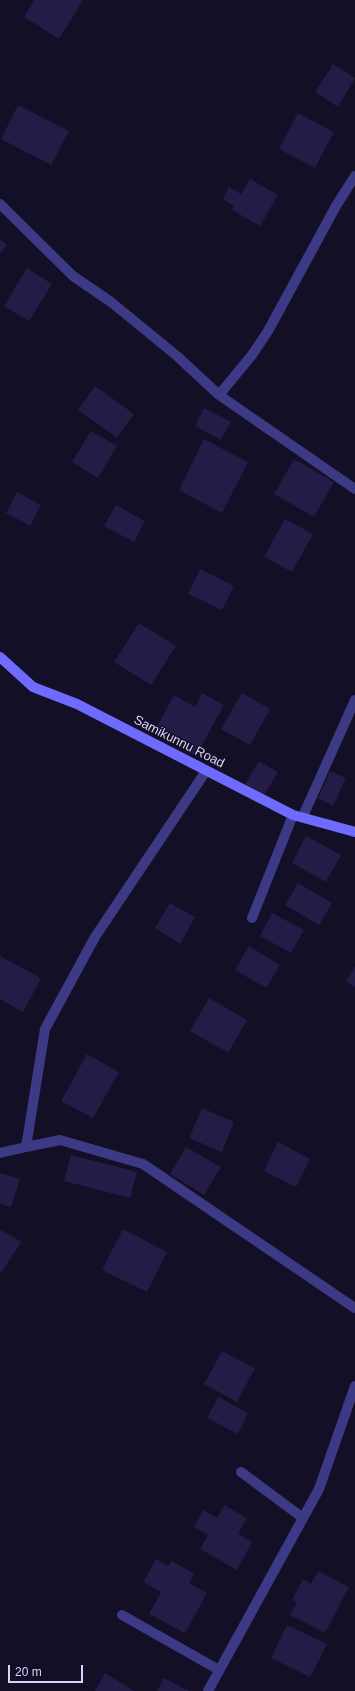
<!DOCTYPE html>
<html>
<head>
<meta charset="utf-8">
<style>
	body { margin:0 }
	#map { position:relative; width:355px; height:1691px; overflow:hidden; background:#130f26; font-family:Helvetica,sans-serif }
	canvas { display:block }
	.scale { position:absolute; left:8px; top:1665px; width:75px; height:18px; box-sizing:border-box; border:2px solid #d9d4ff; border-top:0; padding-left:5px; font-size:12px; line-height:14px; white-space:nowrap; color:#d9d4ff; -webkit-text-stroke:3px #130f26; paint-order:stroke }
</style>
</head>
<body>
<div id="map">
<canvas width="355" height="1691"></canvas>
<div class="scale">20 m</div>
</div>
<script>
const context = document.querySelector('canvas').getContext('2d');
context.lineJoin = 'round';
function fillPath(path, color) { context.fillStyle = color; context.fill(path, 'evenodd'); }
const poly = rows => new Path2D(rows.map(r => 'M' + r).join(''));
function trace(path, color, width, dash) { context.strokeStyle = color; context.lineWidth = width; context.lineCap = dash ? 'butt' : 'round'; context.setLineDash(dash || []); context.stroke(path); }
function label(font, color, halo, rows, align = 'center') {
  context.font = font + ' Helvetica,sans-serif'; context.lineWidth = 3; context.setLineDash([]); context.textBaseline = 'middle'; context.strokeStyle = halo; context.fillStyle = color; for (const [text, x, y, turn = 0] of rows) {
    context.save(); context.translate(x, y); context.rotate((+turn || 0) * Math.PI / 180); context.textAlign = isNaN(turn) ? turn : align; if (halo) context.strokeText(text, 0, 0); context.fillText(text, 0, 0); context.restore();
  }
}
const building = poly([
	[34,0,83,0,59,39,24,17],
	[333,64,355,78,338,107,315,92],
	[18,105,69,131,51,165,1,139],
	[298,113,334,132,315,168,279,149],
	[250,179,278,195,260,226,232,210,234,206,223,199,229,187,241,194],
	[0,240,7,244,0,254],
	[27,268,52,284,29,321,4,306],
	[95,386,134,414,117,438,78,410],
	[204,408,231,422,221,440,195,426],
	[91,431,117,446,98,478,72,462],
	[204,439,248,462,222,513,179,490],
	[294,459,334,482,314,517,274,494],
	[17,492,41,505,30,526,6,513],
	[116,505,145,521,134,542,104,526],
	[285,519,313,534,292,572,264,557],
	[200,569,234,586,222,610,188,594],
	[139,623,176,646,151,685,114,662],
	[202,693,224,705,196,756,154,732,174,695,195,707],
	[242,693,270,709,250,745,221,729],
	[259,761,278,772,264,795,245,784],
	[330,771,346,778,333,806,318,798],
	[306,836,341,855,326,882,292,863],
	[298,883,332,903,319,925,285,905],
	[170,903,195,917,180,944,155,928],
	[272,913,304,930,291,953,260,936],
	[249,946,280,965,266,988,235,970],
	[0,956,41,978,23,1012,0,999],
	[355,966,355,987,346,981],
	[209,998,247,1020,228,1053,190,1031],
	[87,1054,119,1072,93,1118,61,1101],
	[202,1108,234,1122,222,1152,189,1138],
	[278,1142,310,1159,296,1187,264,1171],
	[186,1147,221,1167,204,1195,170,1174],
	[71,1155,137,1172,130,1198,64,1181],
	[0,1173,20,1179,11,1207,0,1204],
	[0,1229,21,1242,1,1273,0,1272],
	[123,1229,167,1252,147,1292,102,1270],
	[222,1351,255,1368,237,1402,204,1384],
	[218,1397,248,1413,238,1434,207,1418],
	[224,1505,247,1518,238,1534,252,1542,237,1570,200,1549,208,1535,194,1527,203,1510,217,1518],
	[156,1559,168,1566,171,1561,194,1573,189,1583,207,1593,185,1633,149,1614,161,1592,143,1582],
	[318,1571,349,1587,325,1633,290,1615,297,1602,292,1600,303,1579,311,1584],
	[287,1625,327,1644,310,1677,271,1658],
	[105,1673,133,1690,133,1691,95,1691],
	[164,1678,189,1691,157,1691]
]);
const street = poly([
	[355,176,336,206,268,331,252,355,219,395,355,489],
	[0,204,73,276,111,302,177,356,219,395],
	[303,816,355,700],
	[252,918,293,815],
	[26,1147,60,1140,143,1164,355,1308],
	[0,1153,26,1147,45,1029,95,937,206,771],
	[241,1472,303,1518],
	[122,1615,219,1670],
	[208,1691,319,1489,355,1386]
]);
const secondary = poly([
	[0,657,33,687,77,704,293,815,355,832]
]);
const streetNames = [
	["Samikunnu Road",179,742,27]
];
fillPath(building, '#241b47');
trace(street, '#3d3a85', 10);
trace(secondary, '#6f6bff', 10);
label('13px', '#d9d4ff', '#130f26', streetNames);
</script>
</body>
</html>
